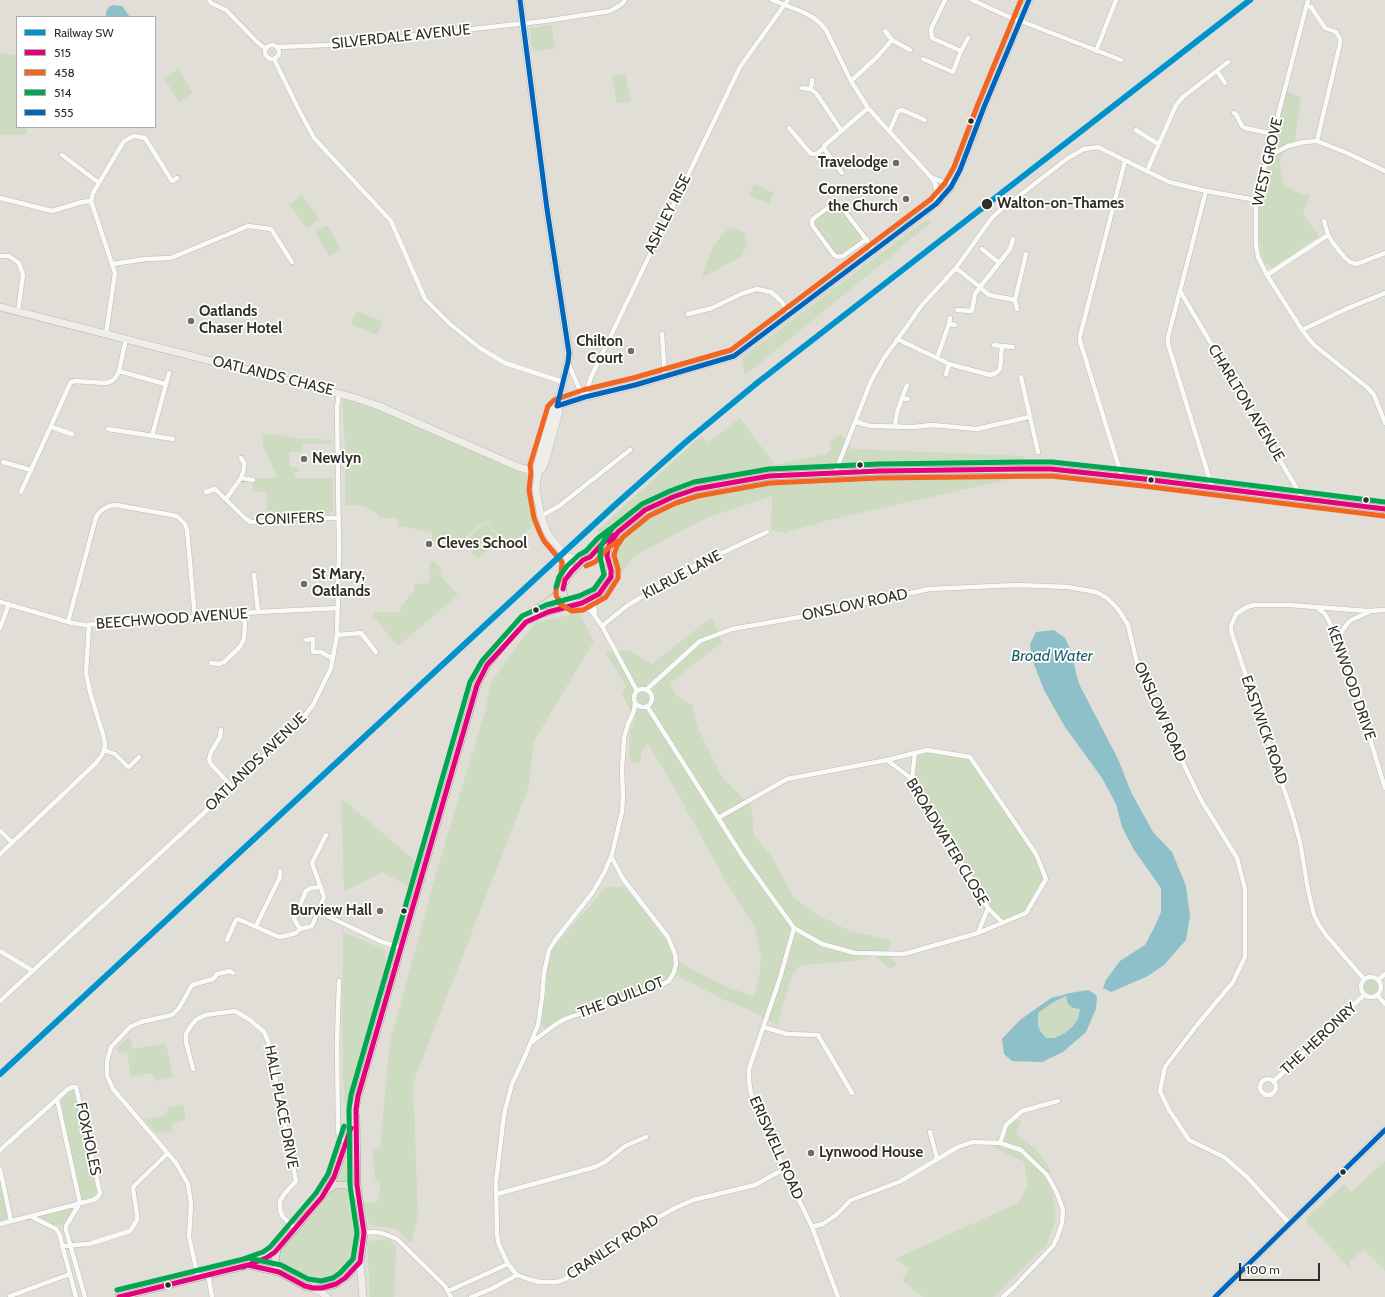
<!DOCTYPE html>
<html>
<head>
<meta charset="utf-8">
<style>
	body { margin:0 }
	#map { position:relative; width:1385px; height:1297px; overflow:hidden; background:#e0ded7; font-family:Cabin,sans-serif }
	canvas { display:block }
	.legend { position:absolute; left:16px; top:16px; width:140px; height:112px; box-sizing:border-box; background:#fff; border:1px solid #acacaa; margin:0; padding:5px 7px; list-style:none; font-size:12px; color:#302f2a }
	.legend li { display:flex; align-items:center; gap:8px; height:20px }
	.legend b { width:20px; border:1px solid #acacaa }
	.scale { position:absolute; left:1239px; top:1263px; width:81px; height:18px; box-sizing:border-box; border:2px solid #302f2a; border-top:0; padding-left:5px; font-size:12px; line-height:14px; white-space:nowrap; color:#302f2a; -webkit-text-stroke:3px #fff; paint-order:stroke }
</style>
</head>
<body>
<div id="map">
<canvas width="1385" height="1297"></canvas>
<ul class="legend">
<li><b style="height:5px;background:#0092cb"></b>Railway SW</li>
<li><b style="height:5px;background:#e5007d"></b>515</li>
<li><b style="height:5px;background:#f26522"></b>458</li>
<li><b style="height:5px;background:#00a651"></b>514</li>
<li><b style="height:5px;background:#0065bd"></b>555</li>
</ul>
<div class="scale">100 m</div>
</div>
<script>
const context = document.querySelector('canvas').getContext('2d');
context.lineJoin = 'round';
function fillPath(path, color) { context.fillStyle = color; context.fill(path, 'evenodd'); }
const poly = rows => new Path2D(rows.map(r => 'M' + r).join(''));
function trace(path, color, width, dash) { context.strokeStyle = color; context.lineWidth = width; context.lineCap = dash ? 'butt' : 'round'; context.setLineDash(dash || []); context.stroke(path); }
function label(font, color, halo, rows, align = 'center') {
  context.font = font + ' Cabin,sans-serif'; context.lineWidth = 3.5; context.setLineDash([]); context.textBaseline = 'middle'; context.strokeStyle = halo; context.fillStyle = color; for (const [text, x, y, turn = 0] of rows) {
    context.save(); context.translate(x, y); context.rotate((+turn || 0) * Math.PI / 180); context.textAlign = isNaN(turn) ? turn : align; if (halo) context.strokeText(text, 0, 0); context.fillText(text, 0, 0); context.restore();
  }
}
const green = poly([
	[552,25,555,49,533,51,529,28],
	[0,53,17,56,17,127,26,127,27,134,0,135],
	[178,69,193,93,179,102,164,78],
	[625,73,631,101,617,103,612,76],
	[1286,91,1301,98,1295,140,1281,156,1280,167,1283,184,1300,194,1310,195,1303,213,1319,236,1273,268,1264,263,1259,240,1259,203],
	[754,184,774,193,769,204,749,195],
	[302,195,320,219,307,228,289,205],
	[834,205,837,205,859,232,861,237,860,240,842,255,837,255,835,253,814,224,814,220],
	[927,219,931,223,899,248,900,249,744,376,743,357],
	[327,225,341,249,329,256,315,232],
	[733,227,744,233,747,246,741,257,701,278,713,246,727,230],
	[356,311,383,321,377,335,351,324],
	[345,398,395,415,526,475,531,479,532,501,536,523,509,547,486,520,462,540,443,541,440,538,435,543,432,540,432,532,398,526,398,518,380,518,374,511,362,506,345,505,345,447,342,401],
	[740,418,775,465,826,454,831,450,829,442,841,434,852,449,1025,456,1020,477,833,519,784,533,771,530,772,496,709,517,635,555,617,579,617,555,625,534,596,532,701,436,708,442],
	[263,434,283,435,293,438,333,440,332,444,303,444,302,452,289,452,290,467,298,467,299,472,294,472,294,478,333,478,333,510,330,514,325,515,291,515,267,519,266,492,253,491,253,478,278,478,263,446],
	[486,522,501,539,478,559,463,542],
	[434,561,442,570,439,574,458,595,398,646,373,616,373,612,400,612,401,606,414,591,414,584,429,583,430,562],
	[579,613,594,641,534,741,529,786,413,1083,418,1213,411,1244,397,1229,369,1225,364,1203,377,1203,381,1182,375,1179,372,1151,380,1147,390,1042,441,856,486,709,490,684,521,640,537,622],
	[712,617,722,643,689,667,670,684,676,695,692,705,697,726,722,777,751,806,754,835,772,857,794,898,818,915,850,931,890,940,889,955,897,965,889,968,875,955,855,961,801,965,793,973,777,1025,748,1009,724,1000,676,975,660,984,556,1022,546,1030,540,1022,546,993,547,964,551,950,606,887,624,887,639,903,667,942,672,955,682,964,726,987,754,996,759,978,761,957,755,928,724,878,674,787,648,744,643,748,640,762,632,763,629,754,630,731,636,719,622,695,626,686,605,652,629,650,652,664],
	[927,750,970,757,1036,854,1046,879,1026,913,1002,922,988,908,912,779,915,753],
	[341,798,420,865,410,887,382,872,344,892],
	[343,932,385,950,386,977,358,1077,346,1113,343,1080,342,1016],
	'1362 987a9 9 0 1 1 18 0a9 9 0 1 1-18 0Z',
	[1066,996,1073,1008,1080,1009,1078,1019,1073,1026,1065,1033,1055,1038,1046,1038,1041,1032,1038,1026,1038,1013,1052,1003],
	[129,1036,133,1049,166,1043,173,1077,155,1081,152,1073,131,1077,127,1052,118,1053,117,1049],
	[72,1088,74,1088,98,1193,95,1197,83,1200,81,1198,60,1100],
	[183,1105,186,1120,172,1124,173,1132,157,1133,154,1131,145,1120,166,1115,168,1108],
	[1021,1120,1016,1135,1036,1149,1050,1169,1056,1219,1046,1246,994,1297,923,1297,902,1280,909,1268,895,1259,1018,1203,1028,1186,1024,1162,993,1147,1007,1121],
	[350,1142,353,1142,356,1187,346,1182,336,1182,348,1145],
	[1385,1161,1385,1271,1364,1249,1349,1263,1352,1266,1349,1268,1308,1223,1306,1219,1344,1184,1351,1192],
	[0,1177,8,1217,7,1221,0,1222],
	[338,1189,347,1190,353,1196,357,1217,358,1240,351,1264,336,1278,320,1281,305,1279,283,1271,280,1269,277,1260,281,1248,309,1221,331,1193],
	[73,1207,74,1208,65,1223,62,1225,54,1225,41,1218,41,1215],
	[390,1239,396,1250,394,1297,370,1297,367,1241]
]);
const water = poly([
	[113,5,122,6,130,17,106,17,106,12,109,7],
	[1054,630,1065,638,1071,651,1077,677,1080,686,1118,759,1131,792,1153,832,1172,852,1186,886,1190,916,1186,940,1164,965,1148,976,1111,992,1103,988,1106,980,1120,961,1145,945,1154,928,1161,912,1161,888,1134,850,1122,827,1116,804,1102,778,1065,727,1044,690,1032,659,1030,644,1036,632],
	[1088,990,1095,994,1097,998,1096,1009,1086,1032,1063,1052,1042,1062,1012,1061,1004,1054,1002,1039,1020,1020,1051,998,1070,993],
	[1066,996,1068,1004,1073,1008,1080,1009,1078,1019,1073,1026,1065,1033,1055,1038,1046,1038,1041,1032,1038,1026,1038,1013,1052,1003]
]);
const street = poly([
	[209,0,211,3,226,10,258,43,266,49],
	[772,0,803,12,814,18,821,24,826,30,851,81,868,108,931,177,935,183,937,194,936,203],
	[972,0,1020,22],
	[1308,0,1256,200,1256,245,1258,257,1267,275,1302,330,1314,345,1368,388,1374,395,1385,423],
	[1307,6,1311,7,1325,28,1336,32,1340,39,1340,44,1317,141],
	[1021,21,1121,60],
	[885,31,892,40,910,50],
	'265 52a7 7 0 1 1 14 0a7 7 0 1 1-14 0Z',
	[278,47,327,45,545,21,610,11,622,4,625,0],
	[961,51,968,38],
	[1096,51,1116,0],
	[274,59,298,108,314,138,391,221,425,299,450,324,480,348,505,363,563,382],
	[923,59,953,72,961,51,932,38,931,29,945,0],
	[1217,71,1225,83],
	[851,81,877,57,892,40],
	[802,88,810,89,816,93,841,130],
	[811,89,812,80],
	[1234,113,1236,114,1242,126,1245,128,1274,134],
	[789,128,811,154,816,154,824,148],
	[890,130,898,111,902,110,925,120],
	[1136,130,1158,144],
	[62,155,99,183],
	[1269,156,1288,146,1304,142,1317,141,1347,153,1385,171],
	[1147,171,1176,105,1183,97,1228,62],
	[842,173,825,150,824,146,868,108],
	[931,177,943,182,954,181],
	[1206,191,1168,337,1168,344,1212,487],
	[0,198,52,211,82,202,91,201],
	[1324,221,1328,235,1333,243,1345,258,1350,262,1357,264,1385,253],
	[867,239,843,256,838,257,834,255,812,225,812,221,814,218,833,204,837,203,840,205,875,251],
	[1013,239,1010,249,980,287,989,295,1015,300],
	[982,249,998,262],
	[0,256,9,256,19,263,23,275,18,312],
	[113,264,145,259,171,258,248,226,271,229,292,262],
	[956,268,980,287,975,294,972,311,957,310],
	[1267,275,1328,235],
	[1180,291,1303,499],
	[1017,309,1015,300,1026,254],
	[688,314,712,308,743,293,757,289,771,292,781,301,791,315],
	[950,318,949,324,955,325],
	[1302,330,1346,309,1385,293],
	[106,334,115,273,91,201,93,193,124,141,134,136,145,138,172,181,177,178],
	[662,334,665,377],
	[897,339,937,358,949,324],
	[1002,346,1013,347],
	[937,358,949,364,990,375,996,373,1000,369,1002,346,994,345],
	[568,362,578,386,585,397],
	[119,371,165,384],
	[946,374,949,364],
	[1021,377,1038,452],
	[907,385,902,398,908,399],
	[585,397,591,377,740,67,788,0],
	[855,422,871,426,913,427,932,425,977,429,1029,417],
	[895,426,897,412,902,398],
	[51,427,72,434],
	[108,429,173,439],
	[152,436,169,373],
	[3,462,31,470],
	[835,473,871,381,884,358,900,336,922,305,956,268,991,219,997,213,1068,158,1084,149,1098,147,1169,182,1206,191,1256,200],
	[1122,477,1080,341,1080,336,1125,161],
	[241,478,253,480],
	[21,492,69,386,71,382,76,381,105,383,112,381,116,377,119,371,126,339],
	[206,492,215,489,246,519,251,522,259,522,289,518,339,518],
	[226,499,241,478,244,469,244,463,241,458],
	[541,516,559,506,630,450],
	[254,575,258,612],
	[0,602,72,623,85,625,258,612,338,608],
	[582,603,592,612,602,626,637,691],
	[1316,607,1325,614,1329,621,1350,673,1385,788],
	[595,615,594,605,598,595],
	[68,622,95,521,97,515,102,510,109,506,116,505,177,516,185,524,187,530,195,618],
	[602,626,628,605,694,566,767,532],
	[0,628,9,604],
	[337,635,361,633,376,652],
	[306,640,313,639,313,652,321,652,333,659],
	[1338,642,1340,635,1346,625,1351,620,1369,612],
	[211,663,219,664,224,662,240,647,244,639,245,624,243,614],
	'634 698a9 9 0 1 1 18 0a9 9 0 1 1-18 0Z',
	[646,690,700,641,732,629,800,617,929,589,1017,585,1068,587,1096,592,1107,598,1118,609,1128,625,1137,663,1146,687,1201,800,1237,858,1245,889,1245,957,1233,982,1197,1025,1165,1067,1160,1091,1169,1110,1189,1140,1224,1157,1247,1177,1289,1223],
	[635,702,634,711,628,724,624,738,622,770,623,796,622,812,612,854,605,871,593,892,556,939,549,950,544,973,542,998,538,1025,526,1054,512,1084,505,1110,503,1123,496,1182,497,1235,499,1245,508,1264,517,1275,531,1280,540,1282,557,1282,565,1279,603,1255,637,1229,675,1208,693,1200,755,1185,784,1169],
	[647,706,743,857,794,928,822,944,855,953,904,954,978,933,1026,913,1046,879,1036,854,970,757,927,750,887,760,787,779,718,818],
	[221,730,220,737,211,752,209,760,211,764,232,787],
	[104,750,115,754,127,766,129,767,139,757],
	[887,760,912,779,988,908,978,933],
	[912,779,915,753],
	[0,831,12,842],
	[0,854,96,763,102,755,105,746,104,738,90,692,86,673,89,625],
	[988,908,1002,922],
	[319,912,382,942,401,948],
	[256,926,280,877,280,871],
	[794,928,780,978,749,1069,749,1081,751,1094,784,1169,812,1227,838,1297],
	[300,929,294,919,306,891,311,888,321,887],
	[227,940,236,920,238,919,279,937,285,936,296,933,300,929,312,926,324,897,312,863,326,835],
	[0,951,33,971],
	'1361 987a10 10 0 1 1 20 0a10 10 0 1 1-20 0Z',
	[1364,979,1326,935,1319,925,1314,915,1308,890,1300,842,1292,813,1231,631,1231,626,1236,614,1247,607,1254,605,1289,605,1368,611,1385,610],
	[1378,980,1385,974],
	[339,981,337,1042,338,1131,340,1138,346,1141],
	[1377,995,1385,1004],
	[0,1001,232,787,298,724,313,705,331,668,337,635,339,550,337,408,339,393],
	[763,1027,787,1034,818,1035,852,1093],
	[532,1042,556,1024,565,1019,661,985,669,981,674,972,676,964,675,954,668,937,623,879,611,856],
	[193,1069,186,1042,186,1034,190,1027,196,1020,205,1015,235,1011,250,1020,264,1032,268,1041,296,1181,285,1193,280,1201,280,1210,283,1217,295,1229],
	'1260 1087a8 8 0 1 1 16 0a8 8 0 1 1-16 0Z',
	[1273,1082,1364,995],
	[57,1099,80,1203,66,1226,66,1230,85,1297],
	[930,1132,937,1158],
	[1000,1143,1006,1125,1022,1111,1058,1101],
	[0,1150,67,1090,72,1087,76,1087,100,1193,98,1197,93,1200,0,1224],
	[0,1169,11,1221],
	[497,1194,595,1167,605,1162,625,1146,646,1137],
	[30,1216,56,1229,59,1233,76,1297],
	[812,1227,823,1224,836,1215,851,1200,899,1182,958,1147,972,1142,1000,1143,1021,1150,1047,1175,1057,1193,1063,1210,1062,1223,1057,1238,1053,1246,1013,1288,1003,1297],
	[364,1233,374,1232,382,1233,397,1239,445,1286,451,1297],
	[62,1246,89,1244,130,1231,137,1220,137,1214,133,1189,134,1186,168,1153],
	[208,1274,212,1297],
	[198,1277,189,1237,191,1204,188,1184,176,1163,113,1089,107,1076,107,1061,111,1047,130,1027,141,1022,172,1015,179,1008,192,985,213,979,217,974,230,971,233,973],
	[448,1291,508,1264],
	[10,1296,70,1274],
	[471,1297,491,1289,517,1275]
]);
const secondary = poly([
	[520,0,547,209,569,353,568,362,557,406,559,412,545,462,542,469,538,472],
	[0,307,352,397,379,406,518,467,538,472],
	[567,557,583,560],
	[568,576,569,565,567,557,550,537,546,530,541,516,536,489,538,472,537,466,553,410,557,406,585,397,635,385,734,356,936,204,951,187,960,170,984,107,1029,0],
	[360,1262,363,1297],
	[313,1288,321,1292,327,1297],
	[1215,1297,1385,1130]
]);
const primary = poly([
	[595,556,604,558,609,563,611,570,609,580,599,594,590,599,578,604,570,603,566,600,563,593,563,585,568,576,583,560,595,556],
	[590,557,603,543,618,532,640,514,657,504,696,489,769,476,879,471,1051,469,1144,479,1385,509],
	[607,561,608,548,616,535],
	[529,620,541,614,574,604],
	[327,1190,334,1177,350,1130,358,1096,477,685,487,665,509,638,537,609,552,599,563,589],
	[248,1265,279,1272,305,1286,313,1288,322,1288,336,1284,345,1278,360,1262,364,1233,357,1185,356,1117],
	[279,1272,275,1261,277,1249,308,1214,327,1190,336,1185,346,1185,350,1187,358,1197],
	[119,1297,248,1265,275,1252]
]);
const bus1 = poly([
	[563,589,565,580,572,571,583,560,590,557,603,543,614,535],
	[243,1267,266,1258,275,1252,322,1197,334,1177,351,1128],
	[119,1297,248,1265,279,1272,305,1286,313,1288,322,1288,336,1284,345,1278,360,1262,364,1233,357,1185,356,1109,358,1096,477,685,487,665,526,622,548,612,582,603,599,594,611,577,611,570,607,556,608,548,611,542,618,532,645,510,673,497,696,489,769,476,879,471,1023,469,1051,469,1144,479,1385,509]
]);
const bus2 = poly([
	[1021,0,978,104,954,167,945,183,931,199,731,350,633,378,583,390,554,400,548,406,530,465,531,472,529,490,534,518,540,533,544,541,562,562,561,574,556,589,556,595,560,604,572,611,583,610,606,597,618,578,618,569,614,555,617,546,623,537,649,516,676,503,698,496,770,483,879,478,1051,476,1143,486,1384,516],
	[586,566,595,562,608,548,618,541]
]);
const bus3 = poly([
	[556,587,559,577,567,566,579,555,586,551,598,538,610,529],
	[240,1260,263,1252,270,1247,316,1193,328,1174,344,1126],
	[117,1290,248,1258,281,1265,308,1279,321,1281,333,1278,340,1273,353,1259,357,1233,350,1185,349,1109,351,1095,470,682,482,661,522,616,546,605,579,596,594,589,604,575,600,556,601,546,605,539,613,527,642,504,670,491,694,482,769,469,879,464,1023,462,1052,462,1145,472,1385,502]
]);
const bus4 = poly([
	[520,0,547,209,569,353,568,362,557,406],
	[557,406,585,397,635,385,734,356,936,204,951,187,960,170,984,107,1029,0],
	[1215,1297,1385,1130]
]);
const rail1 = poly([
	[0,1074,615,505,687,441,757,383,1250,0]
]);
const markers = [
	[971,121,3.5,"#302f2a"],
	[896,163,4,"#6e6c67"],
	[906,199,4,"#6e6c67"],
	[987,204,6,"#302f2a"],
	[191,321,4,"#6e6c67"],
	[631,351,4,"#6e6c67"],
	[304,459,4,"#6e6c67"],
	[860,465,3.5,"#302f2a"],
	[1151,480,3.5,"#302f2a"],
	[1366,500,3.5,"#302f2a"],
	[429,544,4,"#6e6c67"],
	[304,584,4,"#6e6c67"],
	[536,610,3.5,"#302f2a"],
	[380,911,4,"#6e6c67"],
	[404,911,3.5,"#302f2a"],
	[811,1153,4,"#6e6c67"],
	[1343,1172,3.5,"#302f2a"],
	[168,1285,3.5,"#302f2a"]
];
const streetNames = [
	["SILVERDALE AVENUE",401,37,-6],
	["WEST GROVE",1268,162,-77],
	["ASHLEY RISE",668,214,-64],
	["OATLANDS CHASE",273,376,14],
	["CHARLTON AVENUE",1246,403,59],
	["CONIFERS",290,519,-2],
	["KILRUE LANE",682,575,-28],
	["ONSLOW ROAD",855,605,-12],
	["BEECHWOOD AVENUE",172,619,-4],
	["KENWOOD DRIVE",1351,683,71],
	["ONSLOW ROAD",1160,712,66],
	["EASTWICK ROAD",1264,730,71],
	["OATLANDS AVENUE",256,762,-44],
	["BROADWATER CLOSE",947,842,59],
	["THE QUILLOT",621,998,-21],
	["THE HERONRY",1319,1039,-43],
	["HALL PLACE DRIVE",281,1107,79],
	["FOXHOLES",88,1139,78],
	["ERISWELL ROAD",776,1148,66],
	["CRANLEY ROAD",613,1247,-33]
];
const poiNames = [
	["Travelodge",888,163,"right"],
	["Cornerstone",898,190,"right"],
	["the Church",898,207,"right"],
	["Oatlands",199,312],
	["Chaser Hotel",199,329],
	["Chilton",623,342,"right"],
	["Court",623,359,"right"],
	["Newlyn",312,459],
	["Cleves School",437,544],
	["St Mary,",312,575],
	["Oatlands",312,592],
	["Burview Hall",372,911,"right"],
	["Lynwood House",819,1153]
];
const stopNames = [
	["Walton-on-Thames",997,204]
];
const waterNames = [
	["Broad Water",1052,656]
];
fillPath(green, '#cddbc0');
fillPath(water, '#8dc0c8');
trace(street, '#bcbab5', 5.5);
trace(secondary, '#bcbab5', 8);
trace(primary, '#a19c8c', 8);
trace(street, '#fafaf9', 4.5);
trace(secondary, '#efede9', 7);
trace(primary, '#e3e1d9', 7);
trace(bus1, '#e5007d', 5);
trace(bus2, '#f26522', 5);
trace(bus3, '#00a651', 5);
trace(bus4, '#0065bd', 5);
trace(rail1, '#0092cb', 6);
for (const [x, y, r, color] of markers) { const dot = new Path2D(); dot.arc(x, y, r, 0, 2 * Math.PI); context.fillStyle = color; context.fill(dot); trace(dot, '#fff', 1.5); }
label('15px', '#302f2a', '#fff', streetNames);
label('bold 15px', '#302f2a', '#fff', poiNames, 'left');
label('bold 15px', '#302f2a', '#fff', stopNames, 'left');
label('italic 16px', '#1f5c67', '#fff', waterNames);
</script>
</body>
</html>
